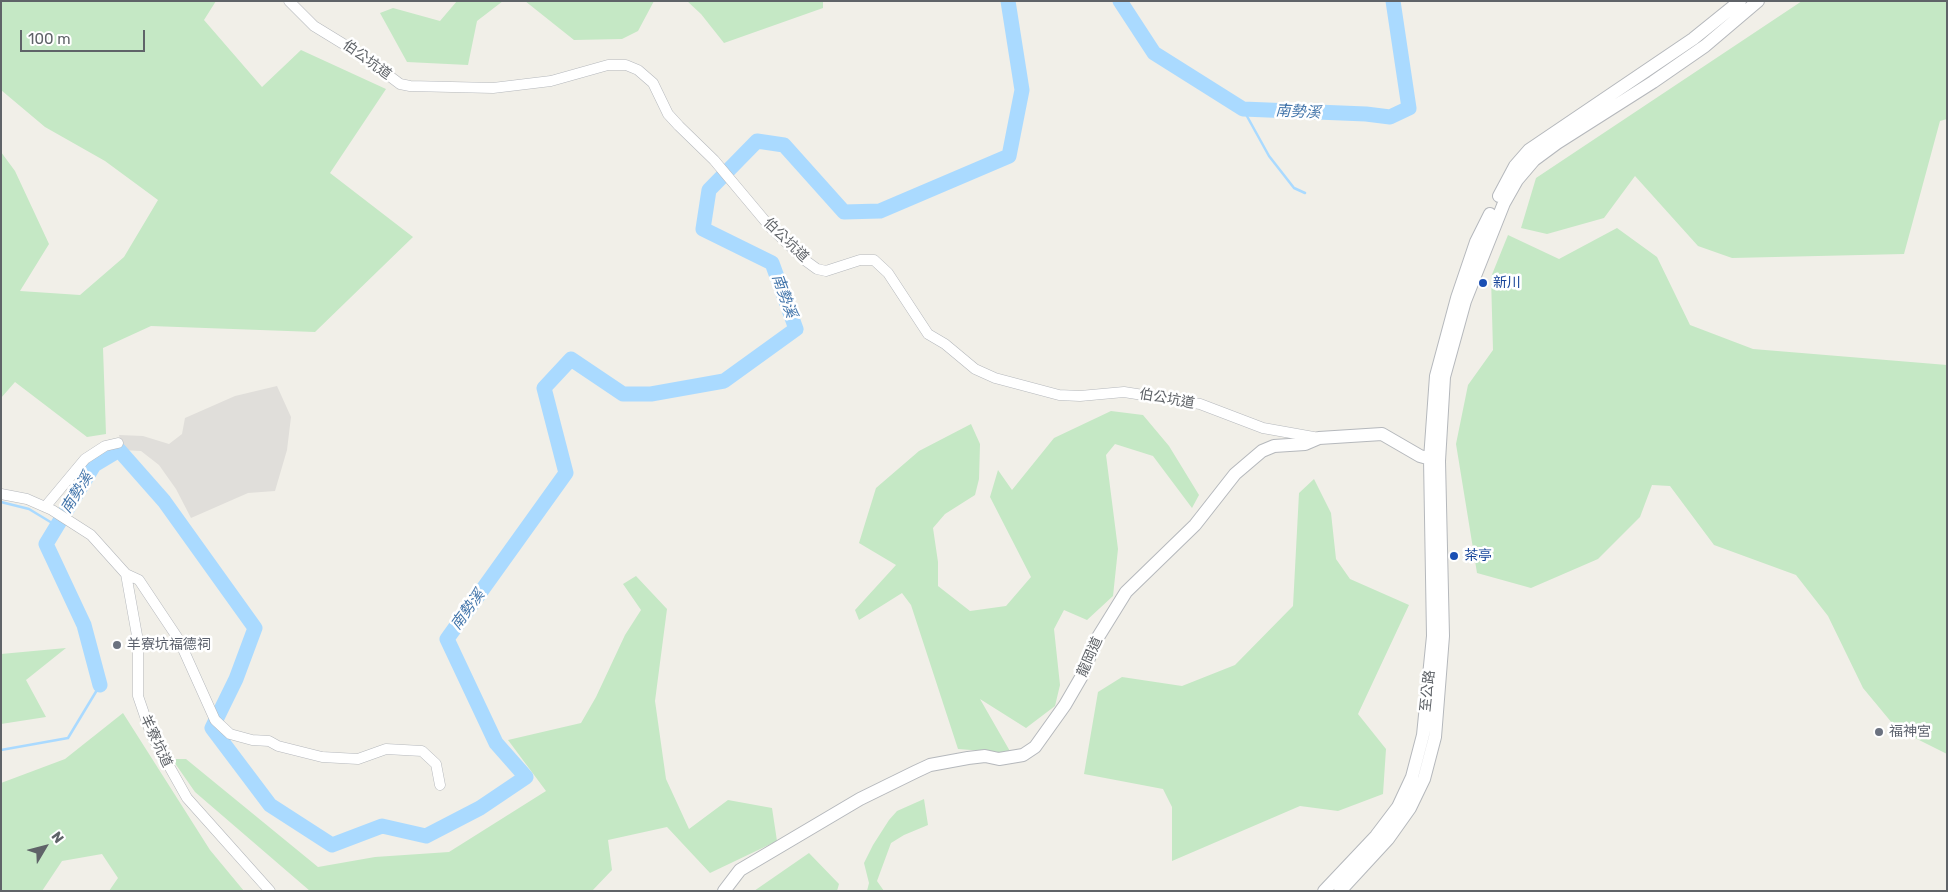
<!DOCTYPE html>
<html>
<head>
<meta charset="utf-8">
<style>
	body { margin:0 }
	#map { position:relative; width:1948px; height:892px; overflow:hidden; background:#f1efe8; font-family:Rubik,sans-serif }
	canvas { display:block }
	.frame { position:absolute; inset:0; border:2px solid #5f6368; pointer-events:none }
	.north { position:absolute; left:20px; top:822px; width:50px; height:50px; -webkit-text-stroke:4px #fff; paint-order:stroke; rotate:53deg; font-size:14px; font-weight:700; line-height:20px; text-align:center; color:#5f6368 }
	.north::after { content:''; display:block; margin:auto; width:18px; height:22px; background:#5f6368; clip-path:polygon(50% 0,100% 100%,50% 72%,0 100%) }
	.scale { position:absolute; left:20px; top:30px; width:125px; height:22px; box-sizing:border-box; border:2px solid #5f6368; border-top:0; padding-left:6px; font-size:15px; line-height:18px; white-space:nowrap; color:#5f6368; -webkit-text-stroke:4px #fff; paint-order:stroke }
</style>
</head>
<body>
<div id="map">
<canvas width="1948" height="892"></canvas>
<div class="frame"></div>
<div class="north">N</div>
<div class="scale">100 m</div>
</div>
<script>
const context = document.querySelector('canvas').getContext('2d');
context.lineJoin = 'round';
function fillPath(path, color) { context.fillStyle = color; context.fill(path, 'evenodd'); }
const poly = rows => new Path2D(rows.map(r => 'M' + r).join(''));
function trace(path, color, width, dash) { context.strokeStyle = color; context.lineWidth = width; context.lineCap = dash ? 'butt' : 'round'; context.setLineDash(dash || []); context.stroke(path); }
function label(font, color, halo, rows, align = 'center') {
  context.font = font + ' Rubik,"Noto Sans TC",sans-serif'; context.lineWidth = 5; context.setLineDash([]); context.textBaseline = 'middle'; context.strokeStyle = halo; context.fillStyle = color; for (const [text, x, y, turn = 0] of rows) {
    context.save(); context.translate(x, y); context.rotate((+turn || 0) * Math.PI / 180); context.textAlign = isNaN(turn) ? turn : align; if (halo) context.strokeText(text, 0, 0); context.fillText(text, 0, 0); context.restore();
  }
}
const industrial = poly([
	[277,386,291,417,287,450,275,491,248,493,191,518,176,489,159,465,141,451,122,450,119,435,143,436,169,444,182,434,185,418,235,396]
]);
const green = poly([
	[1,1,216,1,204,20,262,87,301,50,386,89,330,173,413,237,315,332,151,326,103,348,106,434,87,437,15,382,1,398,1,152,15,171,49,244,20,291,80,295,124,257,158,200,105,161,45,127,1,90],
	[457,1,503,1,477,21,468,65,407,62,380,13,393,8,440,21],
	[525,1,654,1,638,31,622,39,574,40],
	[687,1,823,1,823,8,724,43,701,14],
	[1802,1,1947,1,1947,119,1940,121,1904,254,1732,258,1698,246,1635,176,1604,218,1547,234,1521,228,1536,178],
	[1617,228,1657,257,1690,325,1753,349,1947,365,1947,754,1897,729,1863,688,1828,616,1796,575,1714,545,1670,486,1652,485,1640,517,1598,559,1531,588,1477,573,1456,444,1468,385,1493,350,1491,277,1508,235,1559,259],
	[1111,411,1143,415,1169,446,1199,495,1192,508,1153,456,1115,444,1106,455,1118,549,1113,596,1087,620,1064,610,1054,629,1060,685,1055,706,1026,728,980,699,1011,753,958,749,911,605,902,593,859,620,855,610,896,565,859,543,876,488,919,451,971,424,980,444,979,479,975,495,945,514,933,528,938,562,938,586,970,611,1006,606,1031,577,990,497,998,470,1012,490,1054,438],
	[1314,479,1331,513,1336,559,1350,579,1409,605,1358,714,1386,749,1383,794,1338,811,1300,806,1172,861,1172,807,1163,789,1084,774,1098,692,1122,677,1182,686,1235,665,1293,606,1299,493],
	[636,576,667,609,655,701,666,779,689,829,728,800,772,808,777,841,710,873,667,827,608,840,612,870,592,891,310,891,195,792,172,759,186,759,318,867,375,857,449,852,546,791,508,740,581,723,596,697,625,635,641,610,623,584],
	[66,648,26,680,46,717,1,724,1,654],
	[123,713,210,850,244,891,109,891,118,878,102,854,62,861,42,891,1,891,1,783,65,759],
	[924,799,928,825,904,835,891,843,877,881,884,891,867,891,869,883,864,863,873,845,889,820,897,811],
	[809,853,839,884,837,891,754,891]
]);
const stream = poly([
	[1243,109,1269,156,1294,188,1305,193],
	[1,502,29,509,57,526],
	[1,750,68,738,100,685]
]);
const river = poly([
	[1120,1,1154,53,1243,109,1366,114,1390,117,1409,108,1393,1],
	[100,685,84,625,46,544,94,465,119,450,164,501,255,628,236,679,212,728,270,805,332,845,382,826,426,836,480,808,526,777,496,743,447,639,566,473,544,388,571,359,623,394,651,394,724,381,796,329,772,263,703,229,709,190,757,141,784,145,844,212,880,211,1009,156,1022,90,1008,1]
]);
const minor = poly([
	[289,1,314,26,363,56,400,84,410,86,493,88,551,81,608,65,626,65,638,70,653,83,668,114,679,126,714,160,771,228,806,261,817,269,826,271,860,260,874,260,888,273,928,334,945,344,975,369,995,378,1059,395,1080,396,1124,392,1200,404,1263,428,1319,438],
	[1,494,27,499,52,510,91,535,126,574,138,641,138,696,151,734,187,798,270,891],
	[45,507,85,459,105,446,118,443],
	[126,574,139,580,179,640,215,720,230,734,252,740,269,741,278,746,322,757,358,759,386,749,422,751,436,764,440,785]
]);
const tertiary = poly([
	[1499,196,1515,166,1529,150,1693,39,1740,1],
	[724,891,740,870,860,799,915,772,930,765,968,758,985,756,999,759,1023,755,1035,747,1065,705,1083,674,1095,642,1126,592,1195,525,1235,474,1262,451,1274,446,1305,444,1319,438,1382,434,1420,456,1438,461],
	[1324,891,1376,836,1398,807,1412,777,1423,735,1433,636,1430,459,1436,376,1457,298,1476,242,1490,214],
	[1340,891,1388,839,1410,808,1424,779,1435,737,1443,636,1439,461,1444,377,1465,301,1504,203,1517,180,1534,160,1557,143,1653,82,1705,46,1758,1]
]);
const markers = [
	[1483,283,5,"#1a4fb4"],
	[1454,556,5,"#1a4fb4"],
	[117,645,5,"#6b7280"],
	[1879,732,5,"#6b7280"]
];
const streetNames = [
	["伯公坑道",367,60,36],
	["伯公坑道",786,240,44],
	["伯公坑道",1167,399,10],
	["龍岡道",1090,657,-66],
	["至公路",1428,691,-84],
	["羊寮坑道",156,741,65]
];
const transitNames = [
	["新川",1493,283],
	["茶亭",1464,556]
];
const worshipNames = [
	["羊寮坑福德祠",127,645],
	["福神宮",1889,732]
];
const waterNames = [
	["南勢溪",1298,112,3],
	["南勢溪",784,296,70],
	["南勢溪",77,493,-58],
	["南勢溪",468,610,-54]
];
fillPath(industrial, '#e0deda');
fillPath(green, '#c5e8c5');
trace(stream, '#aadaff', 2.5);
trace(river, '#aadaff', 15);
trace(minor, '#b5b8bc', 11);
trace(tertiary, '#b5b8bc', 14);
trace(minor, '#fff', 10);
trace(tertiary, '#fff', 12);
for (const [x, y, r, color] of markers) { const dot = new Path2D(); dot.arc(x, y, r, 0, 2 * Math.PI); context.fillStyle = color; context.fill(dot); trace(dot, '#fff', 2); }
label('14px', '#5f6368', '#fff', streetNames);
label('14px', '#164399', '#fff', transitNames, 'left');
label('14px', '#5b616d', '#fff', worshipNames, 'left');
label('italic 15px', '#4174aa', '#fff', waterNames);
</script>
</body>
</html>
